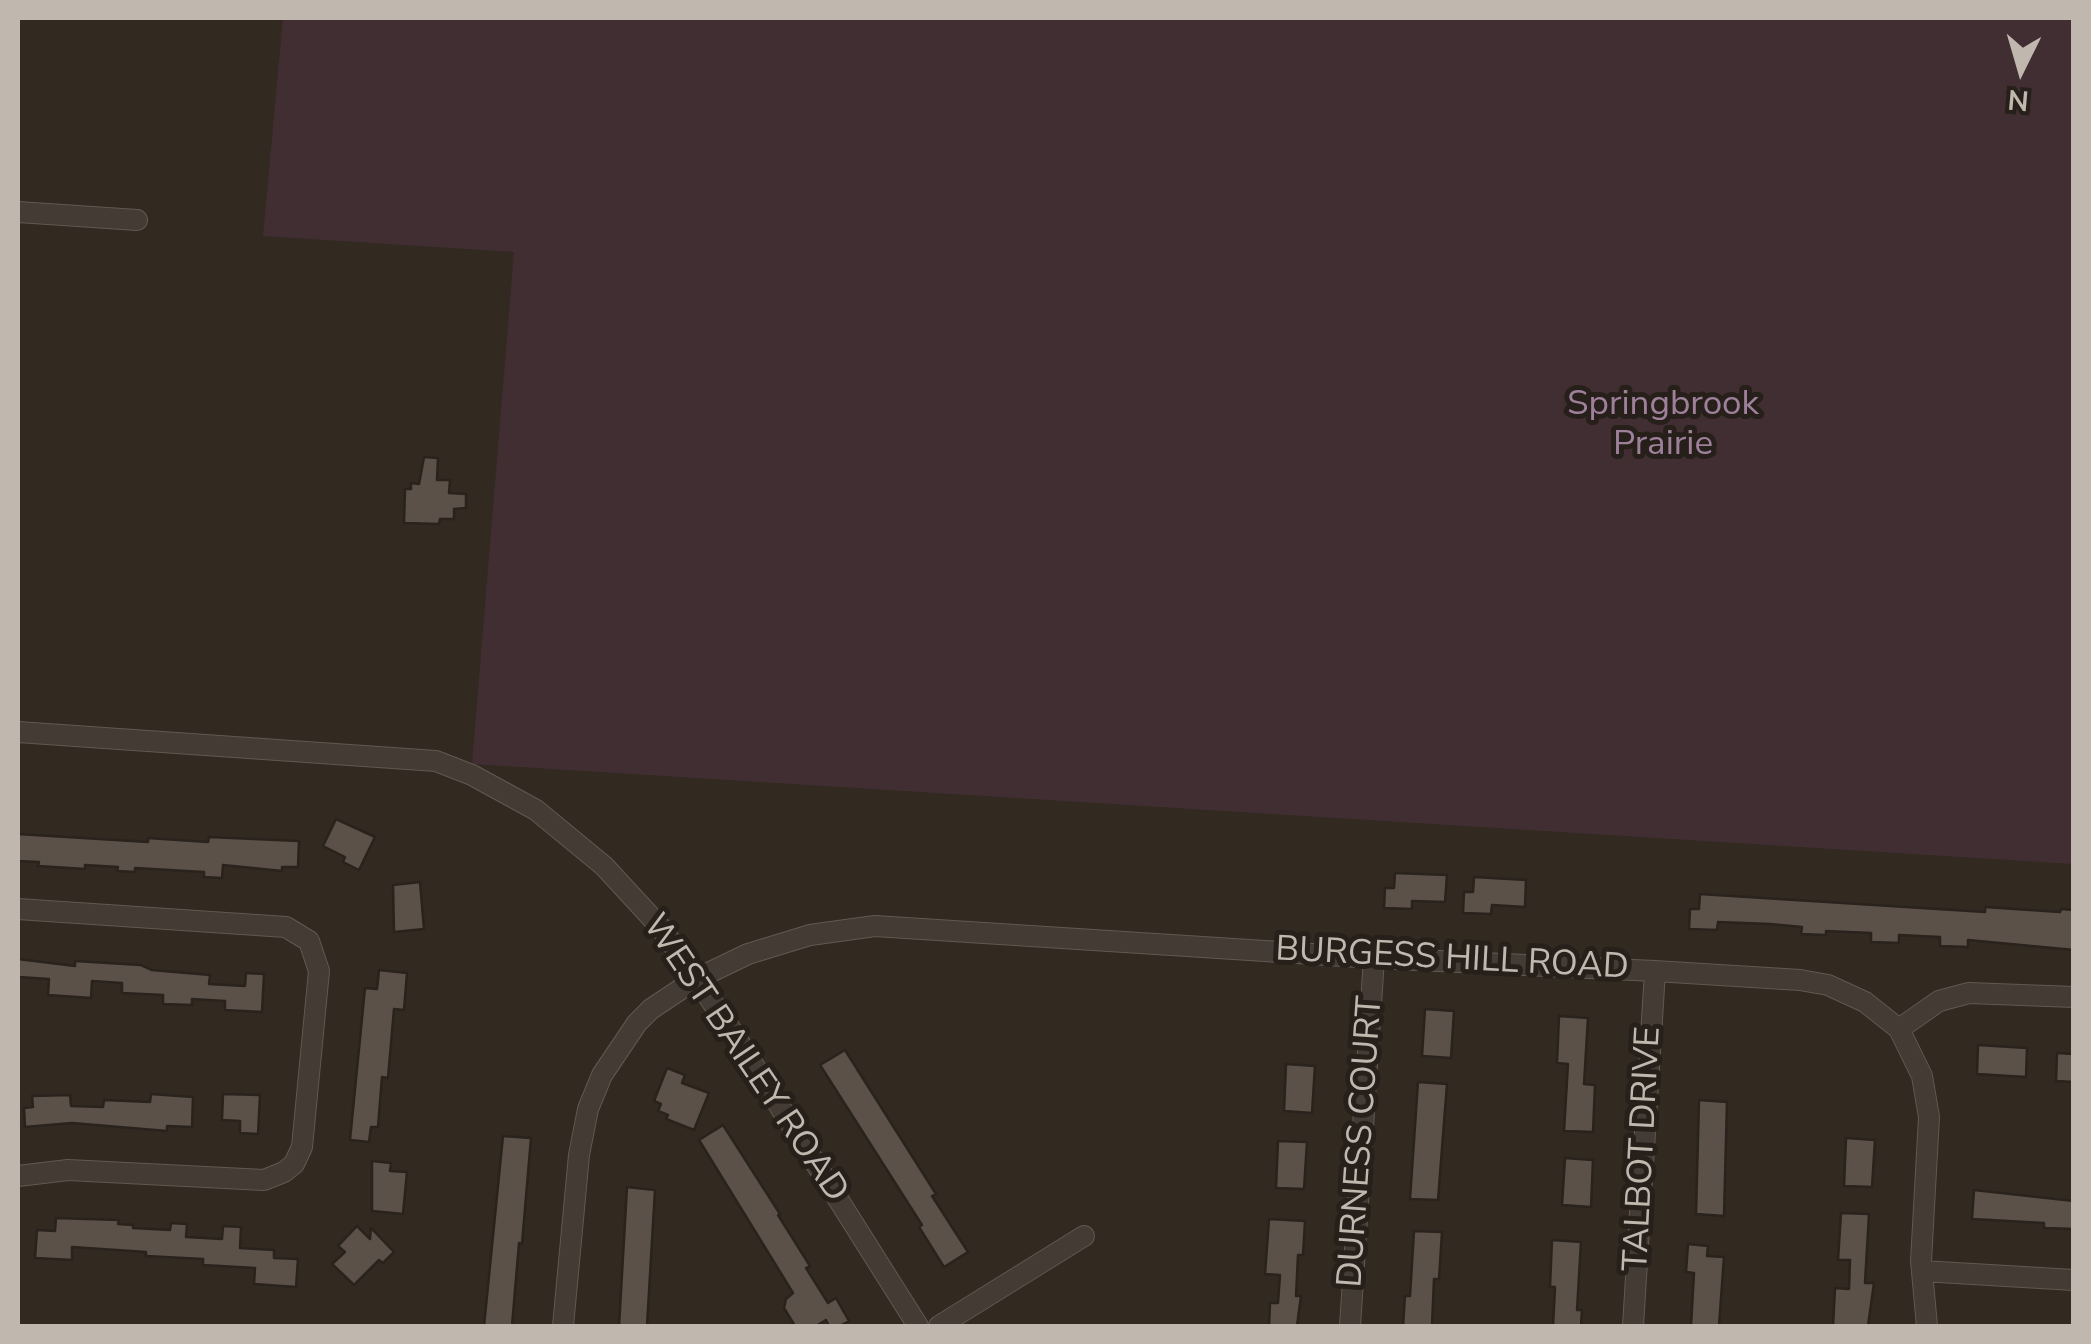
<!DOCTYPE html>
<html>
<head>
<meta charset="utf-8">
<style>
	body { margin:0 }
	#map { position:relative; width:2091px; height:1344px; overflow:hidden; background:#322921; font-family:"Nunito Sans",sans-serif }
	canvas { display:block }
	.frame { position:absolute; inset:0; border:20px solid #c0b7ae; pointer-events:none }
	.north { position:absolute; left:1971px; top:20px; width:100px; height:100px; -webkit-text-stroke:8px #27201a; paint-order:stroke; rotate:185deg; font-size:28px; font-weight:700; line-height:40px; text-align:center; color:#c0b7ae }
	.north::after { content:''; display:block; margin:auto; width:35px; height:45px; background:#c0b7ae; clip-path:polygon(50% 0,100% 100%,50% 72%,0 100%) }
</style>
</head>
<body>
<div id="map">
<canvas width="2091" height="1344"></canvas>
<div class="frame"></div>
<div class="north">N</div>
</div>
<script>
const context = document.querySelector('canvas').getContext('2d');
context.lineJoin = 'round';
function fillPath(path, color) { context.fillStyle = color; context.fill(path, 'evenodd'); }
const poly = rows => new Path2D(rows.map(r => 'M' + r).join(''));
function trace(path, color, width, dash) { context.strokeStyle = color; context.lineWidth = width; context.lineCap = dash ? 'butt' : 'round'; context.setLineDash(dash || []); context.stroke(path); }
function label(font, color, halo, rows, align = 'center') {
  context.font = font + ' "Nunito Sans",sans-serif'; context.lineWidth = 10; context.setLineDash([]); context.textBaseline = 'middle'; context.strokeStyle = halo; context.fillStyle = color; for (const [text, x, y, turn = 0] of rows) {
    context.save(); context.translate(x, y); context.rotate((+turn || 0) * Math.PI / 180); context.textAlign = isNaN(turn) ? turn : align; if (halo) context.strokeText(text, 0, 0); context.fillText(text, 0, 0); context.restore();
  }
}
const green = poly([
	[283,18,2073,18,2073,864,472,764,514,252,263,236]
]);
const building = poly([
	[424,457,438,458,437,480,450,480,449,493,466,494,466,508,454,509,454,519,440,519,439,524,404,523,405,489,411,489,411,483,419,484,424,457],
	[336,819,375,837,359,870,343,862,345,857,323,846,336,819],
	[18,834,148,842,148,838,208,842,209,837,299,841,298,867,282,867,282,871,223,865,222,878,204,877,204,872,135,868,135,872,117,871,118,867,85,865,85,869,38,866,39,862,18,861,18,834],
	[1395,873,1447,875,1445,902,1412,901,1412,909,1384,908,1385,888,1394,888,1395,873],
	[1474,877,1526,880,1525,907,1492,905,1491,914,1463,913,1464,892,1473,892,1474,877],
	[420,882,424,929,394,932,393,885,420,882],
	[1700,894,1985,912,1985,907,2060,912,2061,909,2074,910,2074,950,1968,940,1968,947,1940,946,1940,937,1899,935,1899,943,1871,942,1871,933,1826,931,1826,935,1801,934,1802,927,1770,924,1718,922,1717,930,1689,929,1690,909,1699,909,1700,894],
	[18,959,75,966,75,961,141,965,152,970,210,975,209,984,245,986,246,973,264,974,262,1012,225,1010,225,1001,192,999,192,1005,163,1004,163,995,122,993,122,983,92,981,91,998,48,995,49,979,18,977,18,959],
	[379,970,407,973,404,1010,394,1009,388,1078,382,1077,378,1127,371,1127,369,1142,350,1140,365,988,377,989,379,970],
	[1425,1009,1454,1011,1451,1058,1422,1056,1425,1009],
	[1559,1016,1588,1018,1584,1084,1595,1085,1593,1132,1564,1131,1568,1064,1557,1063,1559,1016],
	[1978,1045,2027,1048,2026,1077,1977,1074,1978,1045],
	[845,1050,936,1194,932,1196,968,1252,944,1267,919,1227,922,1225,820,1065,845,1050],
	[2057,1053,2074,1054,2074,1082,2056,1081,2057,1053],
	[1286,1064,1315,1066,1312,1113,1284,1111,1286,1064],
	[667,1068,685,1075,682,1083,709,1093,694,1130,666,1119,668,1115,658,1111,661,1104,654,1101,667,1068],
	[1418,1082,1447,1084,1438,1200,1410,1199,1418,1082],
	[151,1094,193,1097,192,1127,167,1126,167,1131,72,1123,25,1127,24,1108,33,1107,32,1096,70,1095,71,1106,103,1107,104,1100,150,1102,151,1094],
	[223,1094,260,1095,258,1134,240,1133,240,1121,222,1120,223,1094],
	[1699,1100,1727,1102,1724,1216,1696,1214,1699,1100],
	[723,1125,780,1214,778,1215,810,1266,806,1268,828,1303,836,1298,849,1321,840,1326,829,1326,826,1320,816,1326,795,1326,784,1308,786,1299,793,1293,699,1140,723,1125],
	[503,1136,531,1138,522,1244,519,1243,512,1326,484,1326,503,1136],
	[1846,1138,1875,1140,1872,1187,1844,1186,1846,1138],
	[1278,1141,1307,1142,1304,1189,1276,1188,1278,1141],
	[1565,1158,1593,1160,1591,1207,1562,1205,1565,1158],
	[372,1161,391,1163,390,1171,407,1172,403,1214,372,1211,372,1161],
	[627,1187,655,1190,647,1326,619,1326,627,1187],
	[1974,1190,2074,1201,2074,1229,2044,1228,2044,1223,1972,1219,1974,1190],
	[1841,1213,1869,1214,1865,1283,1874,1283,1868,1326,1833,1326,1835,1288,1849,1289,1850,1260,1838,1260,1841,1213],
	[56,1218,119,1220,118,1224,133,1225,133,1228,170,1230,171,1223,187,1224,186,1237,222,1239,223,1226,241,1227,240,1248,274,1250,274,1258,298,1259,296,1287,254,1284,255,1268,203,1265,203,1259,146,1256,146,1252,72,1247,72,1260,35,1258,37,1230,55,1231,56,1218],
	[1269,1219,1305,1221,1303,1255,1298,1255,1296,1296,1301,1296,1297,1326,1269,1326,1270,1303,1278,1303,1280,1275,1265,1274,1269,1219],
	[357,1226,370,1239,371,1228,394,1252,383,1263,379,1260,354,1285,332,1264,345,1252,338,1246,357,1226],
	[1414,1231,1442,1232,1439,1279,1434,1279,1432,1326,1403,1326,1405,1296,1410,1296,1414,1231],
	[1552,1240,1581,1242,1577,1310,1582,1310,1581,1326,1553,1326,1555,1287,1550,1287,1552,1240],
	[1688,1244,1708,1246,1707,1256,1724,1257,1719,1326,1691,1326,1694,1273,1686,1272,1688,1244]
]);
const minor = poly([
	[18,212,137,220],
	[18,732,436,761,472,775,536,810,604,866,662,929,734,1034,918,1326],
	[18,909,286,927,309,941,319,971,302,1147,294,1164,284,1172,264,1180,68,1170,18,1176],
	[1899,1029,1939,1001,1969,993,2074,997],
	[1922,1271,2074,1280],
	[563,1326,579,1155,588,1109,602,1075,637,1023,651,1009,696,979,748,954,810,935,875,926,1374,958,1655,971,1800,980,1828,985,1865,1002,1899,1029,1922,1076,1929,1117,1921,1261,1927,1326],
	[939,1326,1084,1236],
	[1350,1326,1374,958],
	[1633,1326,1655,971]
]);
const parkNames = [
	["Springbrook",1663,406],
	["Prairie",1663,446]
];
const streetNames = [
	["BURGESS HILL ROAD",1452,960,3],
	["WEST BAILEY ROAD",744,1059,56],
	["DURNESS COURT",1362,1142,-86],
	["TALBOT DRIVE",1644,1149,-87]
];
fillPath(green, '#412e33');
fillPath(building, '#5c5148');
trace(building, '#2a221c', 2.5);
trace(minor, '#615952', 22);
trace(minor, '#433b34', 20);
label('35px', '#9e809b', '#27201a', parkNames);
label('35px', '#c0b7ae', '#27201a', streetNames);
</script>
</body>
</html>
